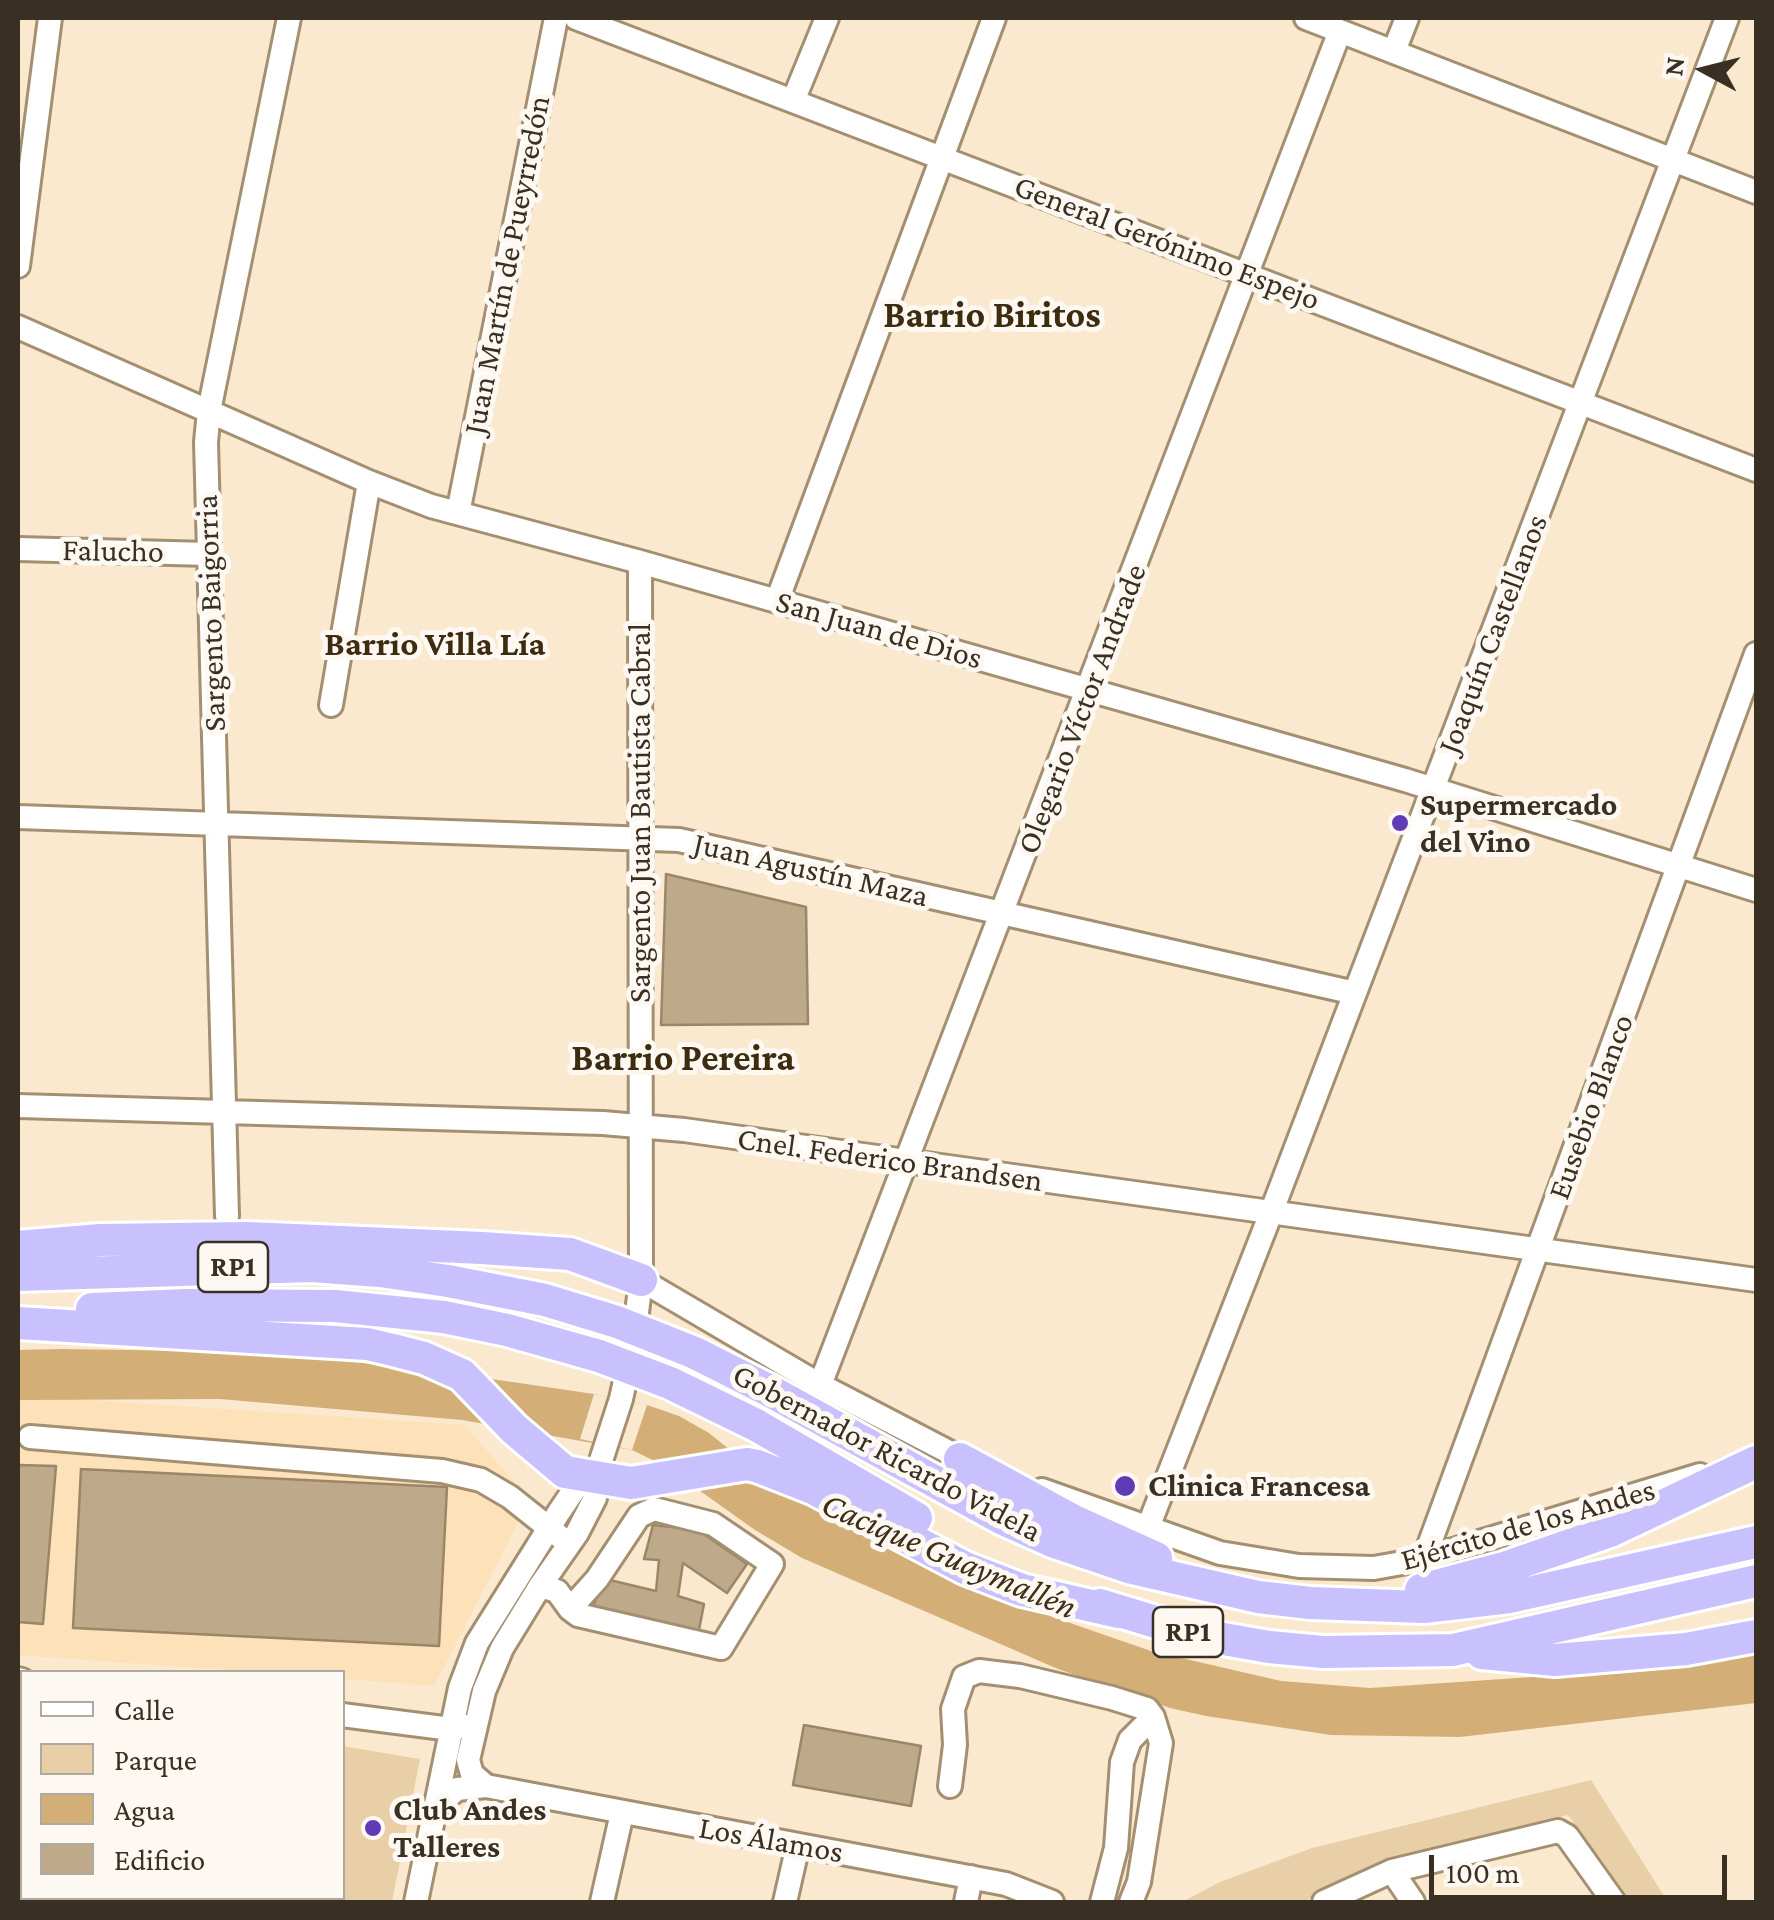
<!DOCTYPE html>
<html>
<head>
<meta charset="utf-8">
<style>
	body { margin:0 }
	#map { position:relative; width:1774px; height:1920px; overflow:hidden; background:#fbe9cf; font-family:"Crimson Pro",serif }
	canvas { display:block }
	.frame { position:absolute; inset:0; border:20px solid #393023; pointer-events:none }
	.legend { position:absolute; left:20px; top:1670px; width:325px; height:230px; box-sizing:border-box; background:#fdf9f2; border:2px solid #afa99f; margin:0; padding:12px 18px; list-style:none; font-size:30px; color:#393023 }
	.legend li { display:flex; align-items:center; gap:20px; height:50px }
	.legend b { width:50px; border:2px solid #afa99f }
	.north { position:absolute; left:1654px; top:20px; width:100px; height:100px; -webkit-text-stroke:8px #fdf9f2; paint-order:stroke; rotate:277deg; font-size:28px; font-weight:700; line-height:40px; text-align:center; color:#393023 }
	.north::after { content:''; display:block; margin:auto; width:35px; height:45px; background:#393023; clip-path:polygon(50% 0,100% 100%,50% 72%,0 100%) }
	.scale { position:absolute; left:1429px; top:1855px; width:298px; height:45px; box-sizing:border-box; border:5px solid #393023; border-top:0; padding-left:12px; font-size:30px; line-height:35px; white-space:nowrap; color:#393023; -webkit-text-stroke:8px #fdf9f2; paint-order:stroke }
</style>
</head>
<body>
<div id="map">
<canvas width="1774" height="1920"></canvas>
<div class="frame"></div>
<ul class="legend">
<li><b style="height:12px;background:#fff"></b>Calle</li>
<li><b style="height:28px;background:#e9cfa7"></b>Parque</li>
<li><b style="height:28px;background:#d3ae76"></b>Agua</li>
<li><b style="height:28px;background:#bea98a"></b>Edificio</li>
</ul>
<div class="north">N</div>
<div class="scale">100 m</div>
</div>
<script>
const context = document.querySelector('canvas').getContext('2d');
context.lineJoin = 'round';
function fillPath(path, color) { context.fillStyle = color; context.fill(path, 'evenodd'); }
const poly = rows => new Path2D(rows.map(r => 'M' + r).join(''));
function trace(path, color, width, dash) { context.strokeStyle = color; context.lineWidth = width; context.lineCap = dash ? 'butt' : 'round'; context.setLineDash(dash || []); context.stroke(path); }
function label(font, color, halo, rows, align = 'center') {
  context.font = font + ' "Crimson Pro",serif'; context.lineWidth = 10; context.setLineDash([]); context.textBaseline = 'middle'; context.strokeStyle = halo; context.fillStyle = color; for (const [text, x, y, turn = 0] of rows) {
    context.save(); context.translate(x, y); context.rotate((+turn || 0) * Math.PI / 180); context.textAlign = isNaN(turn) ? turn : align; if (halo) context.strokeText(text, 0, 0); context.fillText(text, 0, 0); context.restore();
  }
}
const built = poly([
	[58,1398,465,1425,530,1500,434,1686,343,1679,342,1672,255,1672,18,1655,18,1401]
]);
const green = poly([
	[343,1746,420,1759,392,1902,116,1902,117,1898,342,1898],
	[1591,1780,1668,1902,1629,1902,1568,1815,1372,1866,1303,1902,1182,1902,1220,1882,1312,1848]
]);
const water = poly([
	[62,1349,261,1352,437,1371,594,1394,647,1405,679,1416,709,1433,776,1487,839,1524,941,1570,1073,1624,1151,1651,1281,1681,1370,1688,1532,1677,1756,1654,1756,1703,1460,1737,1331,1735,1206,1716,1170,1708,1058,1669,802,1558,755,1530,665,1466,632,1450,462,1420,220,1399,18,1400,18,1350]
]);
const pier = poly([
	[594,1394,647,1405,632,1450,580,1439]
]);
const building = poly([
	[666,874,806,907,808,1024,661,1025,666,874],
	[18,1465,56,1466,43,1624,18,1622,18,1465],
	[81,1469,447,1487,439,1646,73,1628,81,1469],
	[653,1525,698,1530,747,1564,727,1593,683,1563,678,1596,704,1604,698,1635,592,1613,601,1578,656,1591,659,1560,644,1559,653,1525],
	[804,1725,921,1746,911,1806,793,1785,804,1725]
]);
const minor = poly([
	[576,18,1756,470],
	[1306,18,1756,192],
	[1394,51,1407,18],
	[793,101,827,18],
	[18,266,50,18],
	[18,327,369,482,431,506,640,562,1405,780,1756,890],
	[458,513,556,18],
	[18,549,209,554],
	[777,601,994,18],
	[331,705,369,482],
	[18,817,679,840,1355,993],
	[18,1106,603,1123,684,1130,1756,1280],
	[227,1216,206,442,209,411,289,18],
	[641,1280,820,1385,970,1463],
	[820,1385,1340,31],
	[30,1437,442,1471,481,1480,510,1497,569,1544],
	[1042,1490,1220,1553,1299,1566,1374,1568,1424,1559,1700,1475],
	[1147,1530,1271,1213,1727,18],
	[1424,1559,1756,654],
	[540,1586,557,1591,570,1609,578,1615,721,1648,772,1564,713,1524,654,1509,639,1516,597,1579,570,1609],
	[18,1679,22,1680],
	[342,1715,451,1729,465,1726],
	[486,1786,472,1774,468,1760,484,1691,502,1648,540,1586,577,1533,595,1498,595,1479,621,1399,633,1345,641,1280,640,562],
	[950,1786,955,1745,953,1709,964,1677,979,1671,1020,1676,1112,1698,1147,1709,1153,1717],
	[439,1804,457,1789,486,1786,1006,1884,1052,1902],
	[1392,1871,1413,1902],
	[89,1902,90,1898],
	[416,1902,460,1688,477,1643,559,1512,576,1487,595,1479],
	[602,1902,622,1813],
	[785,1902,798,1845],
	[966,1902,971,1877],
	[1102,1902,1116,1848,1122,1762,1130,1740,1153,1717,1161,1743,1139,1882,1131,1902],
	[1324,1902,1392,1871,1558,1831,1567,1836,1614,1902]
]);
const highway = poly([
	[18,1247,100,1240,247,1238,482,1248,570,1254,641,1280],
	[18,1275,311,1266,380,1271,448,1281],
	[92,1309,186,1305,335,1306,444,1317],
	[18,1323,367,1344,393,1350,424,1358,462,1375,514,1429,565,1472,631,1483,747,1464,757,1466,813,1488,965,1568,1022,1590,1118,1612],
	[770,1391,1003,1519,1052,1541,1132,1568,1258,1597,1310,1603,1424,1607,1510,1597,1756,1542],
	[756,1425,916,1518],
	[960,1459,1074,1521,1156,1558],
	[1421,1590,1504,1568,1610,1531,1756,1462],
	[1100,1605,1195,1634,1269,1647,1323,1652,1453,1650,1756,1581],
	[1482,1653,1555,1660,1686,1649,1756,1636]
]);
const highwayBridge = poly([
	[448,1281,545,1300,617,1322,695,1353,770,1391],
	[444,1317,507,1330,599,1356,670,1383,756,1425]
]);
const markers = [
	[1400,823,10,"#5f3cb5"],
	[1125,1486,12,"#5f3cb5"],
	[373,1828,10,"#5f3cb5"]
];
const shields = [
	[233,1267,70],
	[1188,1632,70]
];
const shieldNames = [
	["RP1",233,1267],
	["RP1",1188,1632]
];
const streetNames = [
	["General Gerónimo Espejo",1167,243,21],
	["Juan Martín de Pueyrredón",507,265,-79],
	["Falucho",113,551,1],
	["Sargento Baigorria",211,613,-92],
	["San Juan de Dios",879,630,16],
	["Joaquín Castellanos",1493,634,-69],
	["Olegario Víctor Andrade",1082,709,-69],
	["Sargento Juan Bautista Cabral",640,813,-90],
	["Juan Agustín Maza",811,870,13],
	["Eusebio Blanco",1591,1107,-70],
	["Cnel. Federico Brandsen",890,1160,8],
	["Gobernador Ricardo Videla",887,1453,28],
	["Ejército de los Andes",1528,1525,-16],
	["Los Álamos",771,1840,10]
];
const poiNames = [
	["Supermercado",1420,805],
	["del Vino",1420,842],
	["Clinica Francesa",1148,1486],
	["Club Andes",393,1810],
	["Talleres",393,1847]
];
const neighbourhoodNames = [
	["Barrio Villa Lía",435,644]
];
const waterNames = [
	["Cacique Guaymallén",949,1556,23]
];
const quarterNames = [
	["Barrio Biritos",992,315],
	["Barrio Pereira",683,1058]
];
fillPath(built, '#fce1b9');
fillPath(green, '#e9cfa7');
fillPath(water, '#d3ae76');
fillPath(pier, '#fbe9cf');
fillPath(building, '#bea98a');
trace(building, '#9b8768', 2.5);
trace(minor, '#a48f71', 28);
trace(highway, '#fff', 38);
trace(minor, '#fff', 22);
trace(highway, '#c9c1fd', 32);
trace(highwayBridge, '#fff', 38, []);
trace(highwayBridge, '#c9c1fd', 32);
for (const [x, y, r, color] of markers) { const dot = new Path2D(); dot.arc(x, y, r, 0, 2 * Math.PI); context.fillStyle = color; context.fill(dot); trace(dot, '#fdf9f2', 4); }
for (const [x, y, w] of shields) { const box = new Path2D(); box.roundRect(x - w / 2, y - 25, w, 50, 8); context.fillStyle = '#fdf9f2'; context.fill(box); trace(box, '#393023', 2.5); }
label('bold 30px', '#393023', null, shieldNames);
label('32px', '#393023', '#fdf9f2', streetNames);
label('bold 32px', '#393023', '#fdf9f2', poiNames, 'left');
label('bold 35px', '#3e2c10', '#fdf9f2', neighbourhoodNames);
label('italic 35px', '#3e2e15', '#fdf9f2', waterNames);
label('bold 38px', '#3e2c10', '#fdf9f2', quarterNames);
</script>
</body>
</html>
